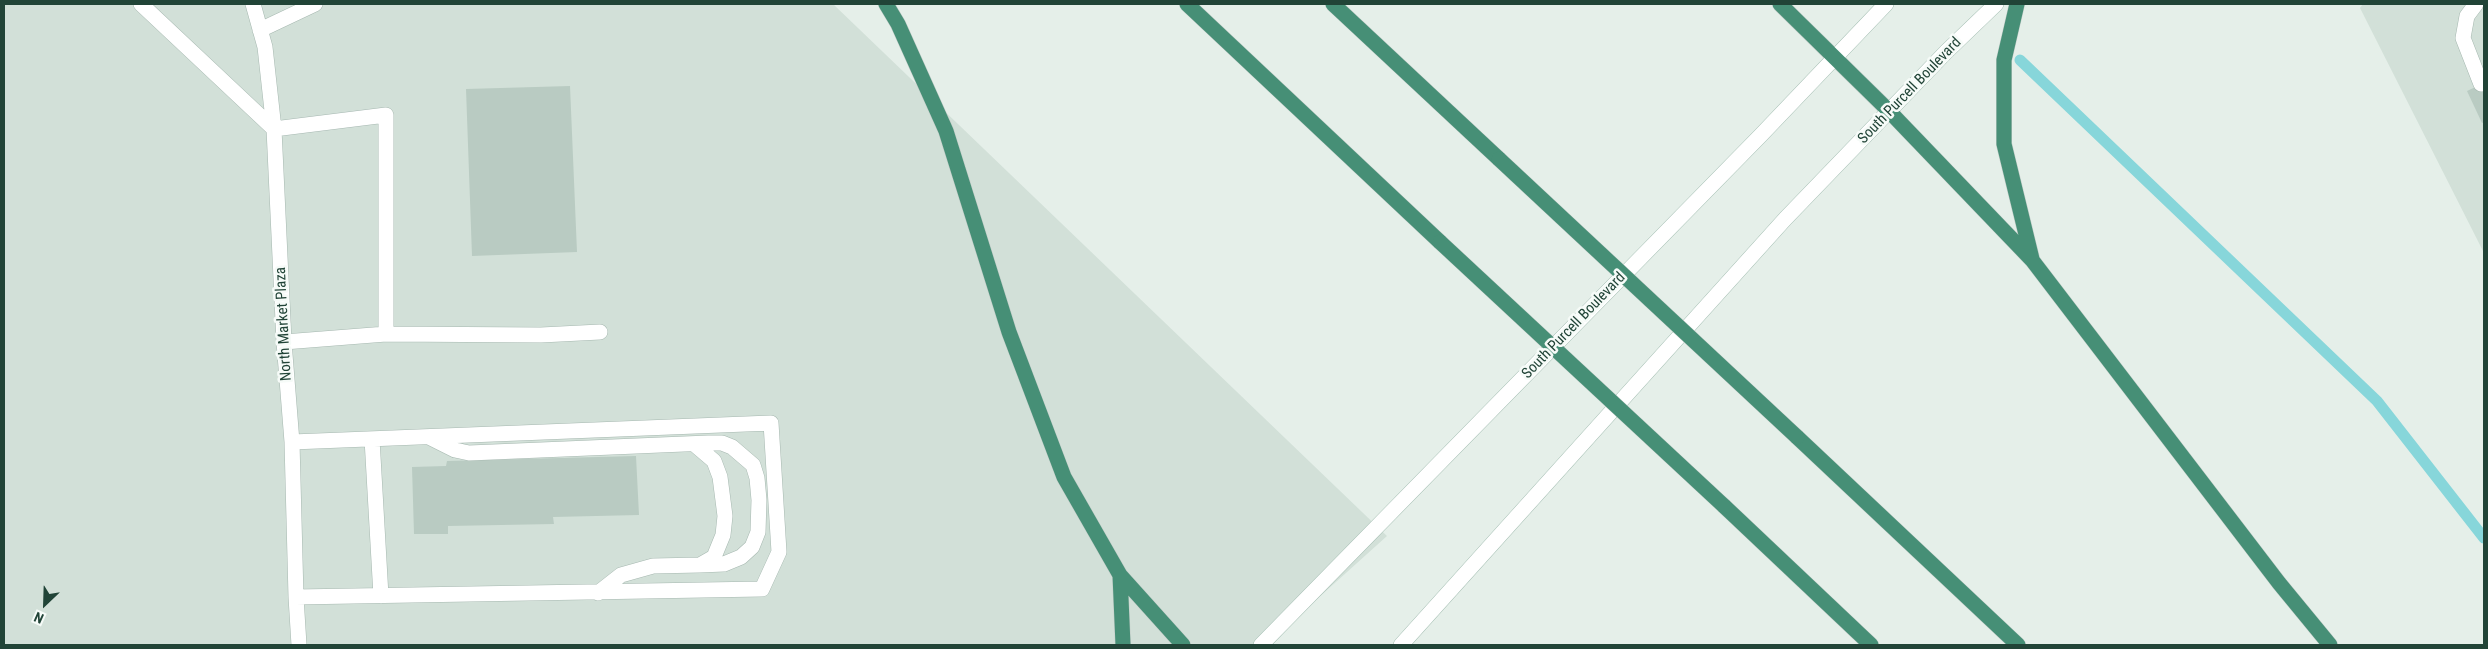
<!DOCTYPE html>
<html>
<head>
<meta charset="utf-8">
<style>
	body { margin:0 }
	#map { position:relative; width:2488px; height:649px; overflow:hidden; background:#e5efe9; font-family:"Roboto Condensed",sans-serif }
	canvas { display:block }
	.frame { position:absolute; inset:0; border:5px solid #214437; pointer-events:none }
	.north { position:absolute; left:20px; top:579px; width:50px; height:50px; -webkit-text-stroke:4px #f6fbf8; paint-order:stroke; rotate:204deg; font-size:14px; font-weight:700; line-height:20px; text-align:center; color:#214437 }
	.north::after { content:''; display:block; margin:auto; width:18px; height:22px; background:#214437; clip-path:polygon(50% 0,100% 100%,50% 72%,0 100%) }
</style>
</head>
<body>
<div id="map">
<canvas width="2488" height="649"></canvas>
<div class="frame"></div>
<div class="north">N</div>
</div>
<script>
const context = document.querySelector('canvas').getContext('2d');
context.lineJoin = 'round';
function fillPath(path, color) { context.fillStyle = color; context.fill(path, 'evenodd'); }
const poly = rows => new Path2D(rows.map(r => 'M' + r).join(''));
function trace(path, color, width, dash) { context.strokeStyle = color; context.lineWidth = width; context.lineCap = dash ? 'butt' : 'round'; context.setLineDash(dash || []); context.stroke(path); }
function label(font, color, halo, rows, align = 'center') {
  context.font = font + ' "Roboto Condensed",sans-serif'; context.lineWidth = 5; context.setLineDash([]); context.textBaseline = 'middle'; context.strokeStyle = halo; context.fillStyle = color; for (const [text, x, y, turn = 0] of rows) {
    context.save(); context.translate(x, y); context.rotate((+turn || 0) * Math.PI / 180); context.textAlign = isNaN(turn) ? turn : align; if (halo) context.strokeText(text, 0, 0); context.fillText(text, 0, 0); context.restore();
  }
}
const built = poly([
	[4,4,833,4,1387,536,1266,645,4,645],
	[2363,4,2484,4,2484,253,2360,8]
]);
const stream = poly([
	[2020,60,2377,401,2484,538]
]);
const building = poly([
	[2484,83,2484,122,2482,123,2467,91],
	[570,86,577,252,472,256,466,89],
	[636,456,639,515,553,517,554,524,448,526,448,534,414,534,412,467,446,466,447,461]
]);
const service = poly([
	[141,4,274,129,386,115,386,334],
	[253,4,265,47,274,129,284,342,292,442,296,597,299,645],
	[2476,4,2467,16,2463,38,2481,84],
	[260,30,315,4],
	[284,342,386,334,541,335,600,332],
	[429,437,455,450,469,453,708,443,722,443,732,447,753,465,757,478,759,500,758,532,752,547,741,557,724,564,700,565],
	[372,439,381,596],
	[292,442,771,423,779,552,762,589,296,597],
	[598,593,621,575,653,566,700,565,714,557,723,535,725,516,720,477,714,461,694,444]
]);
const secondary = poly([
	[1261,645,1761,135,1886,4],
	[1401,645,1785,219,1946,52,1996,4]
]);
const trunk = poly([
	[886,4,898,24,946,131,1009,332,1064,477,1120,575,1183,645],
	[1187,4,1440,242],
	[1333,4,1499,159],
	[1780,4,1889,111,2032,260,2279,583,2330,645],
	[2017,4,2004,60,2004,144,2032,259],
	[1797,437,2018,645],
	[1724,506,1871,645],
	[1120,575,1123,645]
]);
const trunkBridge = poly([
	[1499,159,1797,437],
	[1440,242,1724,506]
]);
const streetNames = [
	["South Purcell Boulevard",1910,91,-46],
	["North Market Plaza",284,324,-93],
	["South Purcell Boulevard",1574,326,-46]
];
fillPath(built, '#d2e0d8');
trace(stream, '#87d6da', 11);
fillPath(building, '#b9cbc2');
trace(service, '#a6b8b0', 16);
trace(secondary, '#a1bcb0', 16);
trace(trunk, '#c1cbc7', 16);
trace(service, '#fff', 15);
trace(secondary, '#fff', 15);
trace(trunk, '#468f76', 15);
trace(trunkBridge, '#c1cbc7', 16, []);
trace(trunkBridge, '#468f76', 15);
label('15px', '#214437', '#f6fbf8', streetNames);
</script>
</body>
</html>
